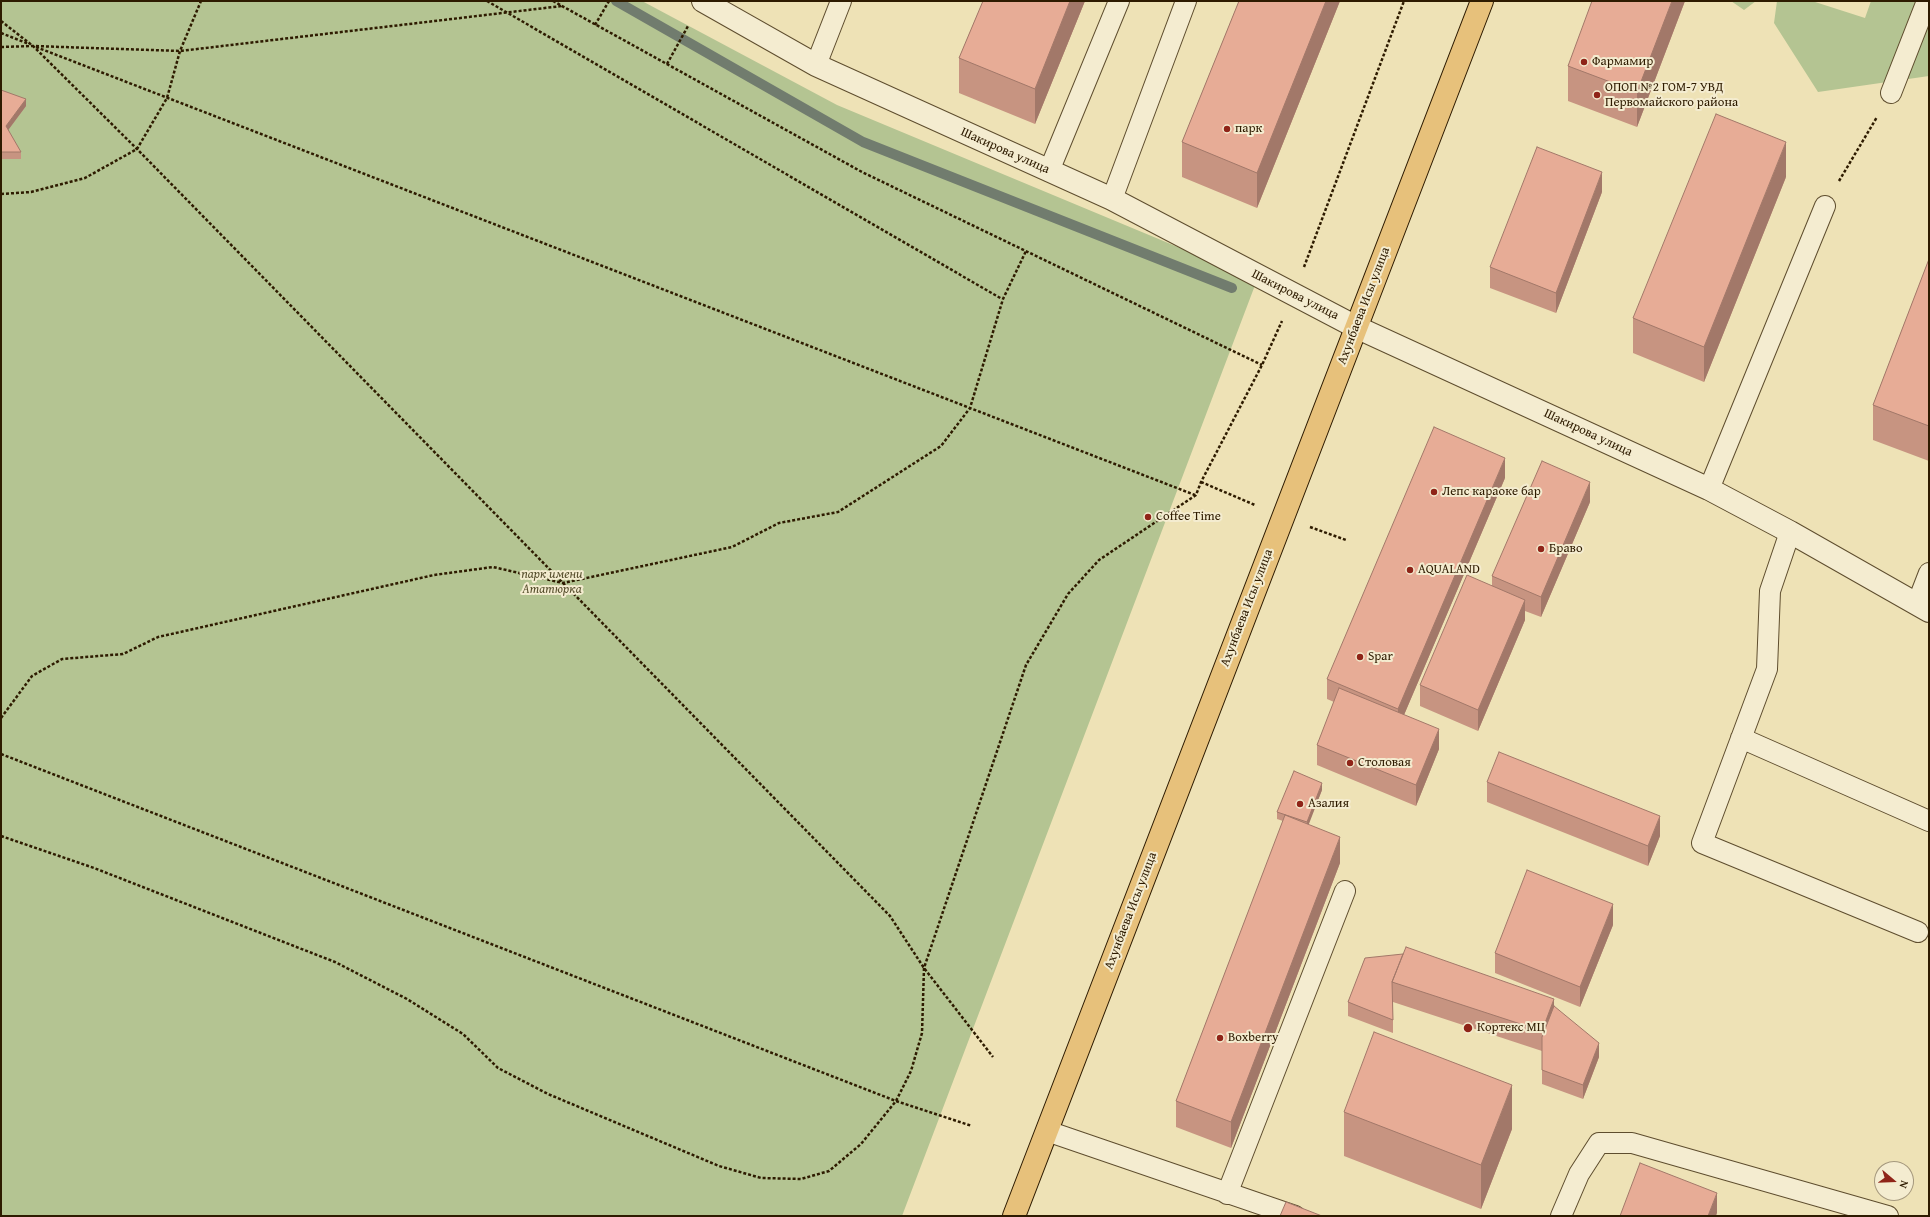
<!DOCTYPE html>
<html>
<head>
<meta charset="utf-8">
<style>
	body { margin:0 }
	#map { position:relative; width:1930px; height:1217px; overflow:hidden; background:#eee2b6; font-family:"Gentium Book Plus",serif }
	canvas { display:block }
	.frame { position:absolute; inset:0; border:2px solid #2e1b00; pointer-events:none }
	.north { position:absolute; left:1874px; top:1161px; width:40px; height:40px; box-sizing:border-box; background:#f4ecd0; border:1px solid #a5987d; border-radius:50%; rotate:109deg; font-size:11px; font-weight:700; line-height:16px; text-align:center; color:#2e1b00 }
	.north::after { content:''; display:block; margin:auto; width:14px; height:18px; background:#8f2418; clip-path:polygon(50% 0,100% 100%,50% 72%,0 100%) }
</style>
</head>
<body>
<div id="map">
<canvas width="1930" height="1217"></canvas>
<div class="frame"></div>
<div class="north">N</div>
</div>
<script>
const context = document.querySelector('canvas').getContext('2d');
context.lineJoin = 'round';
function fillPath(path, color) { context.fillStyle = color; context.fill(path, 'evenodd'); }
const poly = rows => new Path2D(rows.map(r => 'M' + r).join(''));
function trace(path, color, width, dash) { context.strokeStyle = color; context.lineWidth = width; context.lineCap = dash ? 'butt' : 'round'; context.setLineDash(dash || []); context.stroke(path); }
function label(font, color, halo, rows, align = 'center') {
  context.font = font + ' "Gentium Book Plus",serif'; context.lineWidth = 4; context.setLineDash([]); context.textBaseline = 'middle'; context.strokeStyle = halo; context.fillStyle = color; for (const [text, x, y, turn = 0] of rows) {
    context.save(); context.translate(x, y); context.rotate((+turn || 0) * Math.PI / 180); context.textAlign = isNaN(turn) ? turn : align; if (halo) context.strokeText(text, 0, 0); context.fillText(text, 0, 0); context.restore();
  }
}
const green = poly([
	[1,1,642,1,837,105,1257,280,902,1216,1,1215],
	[1731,1,1756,1,1744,10],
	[1777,1,1812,1,1865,18,1871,1,1929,1,1929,76,1818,92,1774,23]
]);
const stream = poly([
	[616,1,863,142,1232,288]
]);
const path = poly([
	[487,1,1002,299],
	[553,1,862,172,1262,365],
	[1,21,33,46,137,149,890,916,924,968,993,1057],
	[595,25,609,1],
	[1,33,29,44],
	[1,47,33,46,180,51,562,6],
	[36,47,1195,495],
	[667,64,688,26],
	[1839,181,1877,117],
	[1,194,31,192,85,178,137,149,167,98,180,51,201,1],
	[1304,267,1404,1],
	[1201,482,1255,505],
	[1310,527,1346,540],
	[1,718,32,676,62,659,123,654,158,637,434,575,493,567,563,583,732,547,779,523,838,512,941,446,970,408,1003,299,1026,251],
	[1,754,896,1101,972,1126],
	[1,836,94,868,335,962,407,999,463,1034,498,1068,548,1094,719,1166,761,1178,801,1179,829,1171,861,1144,896,1101,911,1071,922,1033,924,968,1026,665,1068,594,1099,560,1196,495,1201,482,1262,365,1282,321]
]);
const service = poly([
	[816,65,841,1],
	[1891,93,1927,1],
	[1049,171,1119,1],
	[1112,199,1186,1],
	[1709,489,1825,206],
	[1790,532,1770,591,1767,669,1702,843,1918,932],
	[1917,604,1929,573],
	[1741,738,1929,821],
	[1047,1131,1295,1216],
	[1227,1194,1345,891],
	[1561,1216,1579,1174,1599,1143,1632,1143,1888,1216]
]);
const minor = poly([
	[703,1,816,65,1112,199,1356,327,1709,489,1790,532,1929,611]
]);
const primary = poly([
	[1014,1216,1482,1]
]);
const wall = poly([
	[983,1,1085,1,1035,124,959,93,959,58],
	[1239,1,1340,1,1257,208,1182,177,1182,142],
	[1685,1,1637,127,1568,101,1568,66],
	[1,90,26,106,8,130,21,152,21,159,1,159],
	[1786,177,1704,382,1633,353,1633,318],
	[1602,192,1556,313,1490,288,1490,267],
	[1929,259,1929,461,1873,440,1873,405],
	[1505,478,1404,715,1439,749,1416,806,1317,765,1317,745,1334,702,1327,699,1327,679],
	[1590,502,1541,617,1525,611,1525,620,1478,731,1420,706,1420,685,1492,586,1492,576],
	[1487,782,1660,836,1648,866,1487,802],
	[1322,790,1308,824,1340,863,1231,1148,1176,1127,1176,1101,1283,821,1277,819,1277,812],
	[1613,925,1580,1007,1495,973,1495,953],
	[1365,958,1554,1006,1599,1057,1583,1099,1542,1084,1542,1051,1393,1002,1393,1033,1348,1016,1348,1002],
	[1344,1112,1512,1129,1481,1209,1344,1156]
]);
const shadedWall = poly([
	[1070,1,1085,1,1035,124,1035,89],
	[1326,1,1340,1,1257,208,1257,173],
	[1672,1,1685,1,1637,127,1637,92],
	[26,99,26,106,6,133,6,126],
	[1786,142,1786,177,1704,382,1704,347],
	[1602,172,1602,192,1556,313,1556,293],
	[1505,458,1505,478,1398,729,1398,709],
	[1590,482,1590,502,1541,617,1541,597],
	[1525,600,1525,620,1478,731,1478,710],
	[1439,729,1439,749,1416,806,1416,785],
	[1322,783,1322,790,1307,829,1307,822],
	[1660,816,1660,836,1648,866,1648,846],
	[1340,837,1340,863,1231,1148,1231,1122],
	[1613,904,1613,925,1580,1007,1580,987],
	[1554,999,1554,1019,1542,1051,1542,1031],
	[1599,1043,1599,1057,1583,1099,1583,1085],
	[1512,1085,1512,1129,1481,1209,1481,1165],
	[1717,1193,1717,1213,1716,1216,1708,1216]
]);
const building = poly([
	[983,1,1070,1,1035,89,959,58,983,1],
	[1239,1,1326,1,1257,173,1182,142,1239,1],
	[1592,1,1672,1,1637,92,1568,66,1592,1],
	[1,90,26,99,6,126,21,152,1,152,1,90],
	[1716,114,1786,142,1704,347,1633,318,1716,114],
	[1537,147,1602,172,1556,293,1490,267,1537,147],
	[1929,259,1929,426,1873,405,1929,259],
	[1434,427,1505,458,1398,709,1327,679,1434,427],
	[1542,461,1590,482,1541,597,1492,576,1542,461],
	[1467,575,1525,600,1478,710,1420,685,1467,575],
	[1339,688,1439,729,1416,785,1317,745,1339,688],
	[1499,752,1660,816,1648,846,1487,782,1499,752],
	[1294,771,1322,783,1307,822,1277,812,1294,771],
	[1285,815,1340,837,1231,1122,1176,1101,1285,815],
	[1527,870,1613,904,1580,987,1495,953,1527,870],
	[1406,947,1554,999,1542,1031,1392,982,1406,947],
	[1403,954,1392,982,1393,1020,1348,1002,1365,958,1403,954],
	[1554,1006,1599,1043,1583,1085,1542,1070,1542,1037,1554,1006],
	[1374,1032,1512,1085,1481,1165,1344,1112,1374,1032],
	[1640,1163,1717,1193,1708,1216,1620,1216,1640,1163],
	[1286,1202,1322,1216,1280,1216,1286,1202]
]);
const markers = [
	[1584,62,4,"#8f2418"],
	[1597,95,4,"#8f2418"],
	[1227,129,4,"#8f2418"],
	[1434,492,4,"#8f2418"],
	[1148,517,4,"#8f2418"],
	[1541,549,4,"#8f2418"],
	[1410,570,4,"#8f2418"],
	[1360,657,4,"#8f2418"],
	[1350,763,4,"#8f2418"],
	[1300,804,4,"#8f2418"],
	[1468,1028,5,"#8f2418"],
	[1220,1038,4,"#8f2418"]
];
const poiNames = [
	["Фармамир",1592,62],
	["ОПОП №2 ГОМ-7 УВД",1605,88],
	["Первомайского района",1605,103],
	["парк",1235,129],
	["Лепс караоке бар",1442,492],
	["Coffee Time",1156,517],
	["Браво",1549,549],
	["AQUALAND",1418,570],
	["Spar",1368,657],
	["Столовая",1358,763],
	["Азалия",1308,804],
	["Кортекс МЦ",1477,1028],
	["Boxberry",1228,1038]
];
const streetNames = [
	["Шакирова улица",1005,151,24],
	["Шакирова улица",1295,295,27],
	["Ахунбаева Исы улица",1364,306,-69],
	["Шакирова улица",1588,433,25],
	["Ахунбаева Исы улица",1247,608,-69],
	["Ахунбаева Исы улица",1131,911,-69]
];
const parkNames = [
	["парк имени",552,575],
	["Ататюрка",552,590]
];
fillPath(green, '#b4c492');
trace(stream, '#717c6e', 10);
trace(service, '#5e4d2e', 22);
trace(minor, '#5e4d2e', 24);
trace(primary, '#2e1b00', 24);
trace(path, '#2e1b00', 2.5, [3, 2]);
trace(service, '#f4ecd0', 20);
trace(minor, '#f4ecd0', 22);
trace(primary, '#e7c17b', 22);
fillPath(wall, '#c79481');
fillPath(shadedWall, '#a27869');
fillPath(building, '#e7ac96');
trace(building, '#a27869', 1);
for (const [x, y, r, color] of markers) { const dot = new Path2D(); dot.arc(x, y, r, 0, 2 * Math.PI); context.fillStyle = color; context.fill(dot); trace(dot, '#f4ecd0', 1.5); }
label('13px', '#2e1b00', '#f4ecd0', poiNames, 'left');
label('13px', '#2e1b00', '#f4ecd0', streetNames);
label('italic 13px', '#564e2c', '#f4ecd0', parkNames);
</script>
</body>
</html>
